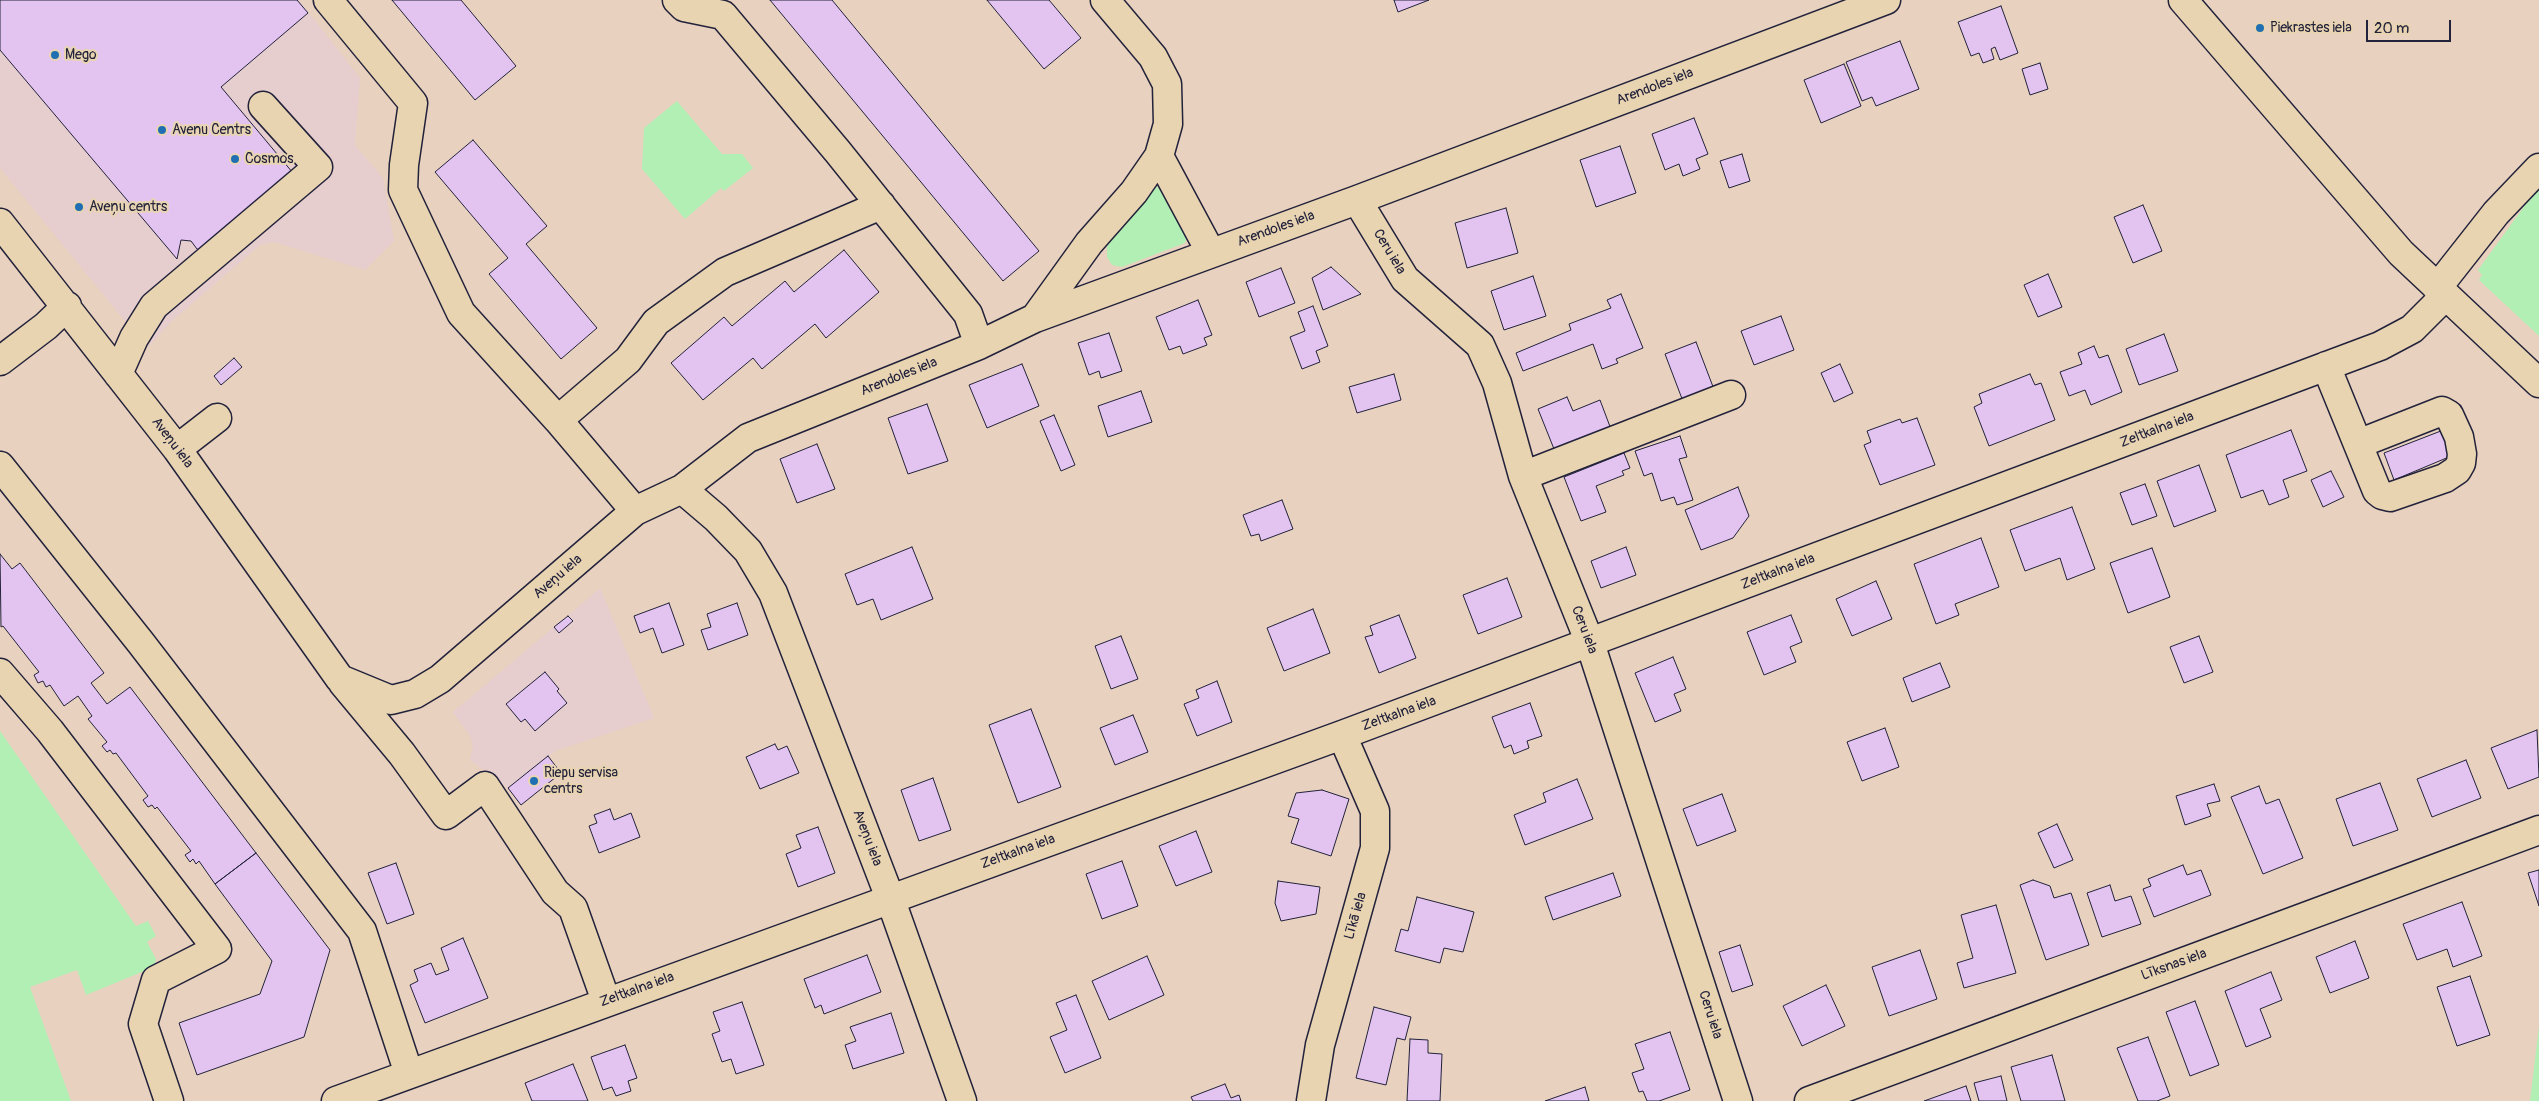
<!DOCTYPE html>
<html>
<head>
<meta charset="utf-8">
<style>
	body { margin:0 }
	#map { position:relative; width:2539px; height:1101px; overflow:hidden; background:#e8d1bf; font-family:Pangolin,sans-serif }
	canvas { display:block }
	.scale { position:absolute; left:2366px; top:20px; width:85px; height:22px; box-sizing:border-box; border:2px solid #22223b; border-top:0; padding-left:6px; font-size:15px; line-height:18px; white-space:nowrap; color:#22223b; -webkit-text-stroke:4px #e9d4b2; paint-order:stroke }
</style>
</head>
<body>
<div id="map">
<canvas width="2539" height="1101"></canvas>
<div class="scale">20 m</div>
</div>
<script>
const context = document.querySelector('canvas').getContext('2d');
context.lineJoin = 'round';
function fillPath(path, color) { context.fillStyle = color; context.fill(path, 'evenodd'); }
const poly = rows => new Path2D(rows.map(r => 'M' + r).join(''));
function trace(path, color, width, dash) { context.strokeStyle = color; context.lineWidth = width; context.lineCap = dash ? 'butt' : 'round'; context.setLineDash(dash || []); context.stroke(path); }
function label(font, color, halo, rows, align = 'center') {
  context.font = font + ' Pangolin,sans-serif'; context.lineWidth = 4; context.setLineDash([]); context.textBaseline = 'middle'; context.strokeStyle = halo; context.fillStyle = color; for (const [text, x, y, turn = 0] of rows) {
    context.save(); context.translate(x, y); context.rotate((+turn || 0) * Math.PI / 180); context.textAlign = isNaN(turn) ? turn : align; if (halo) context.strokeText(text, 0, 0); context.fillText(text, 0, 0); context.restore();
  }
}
const built = poly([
	[0,0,299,0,360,78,355,145,383,178,394,241,365,270,274,242,260,245,172,321,147,348,0,168],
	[600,588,654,718,555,751,548,757,561,773,521,805,508,788,470,760,473,747,470,736,453,712,554,627,559,633,573,622,568,616]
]);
const green = poly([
	[677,101,722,154,742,154,753,168,724,191,721,188,685,219,642,169,644,128],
	[2539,186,2539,336,2479,280,2482,275,2478,270],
	[1158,187,1188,234,1185,243,1122,267,1112,265,1107,257,1107,243,1153,188],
	[0,731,136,926,148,921,156,936,147,942,156,959,154,967,86,995,77,970,30,987,71,1101,0,1101],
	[2539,1026,2539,1101,2530,1101]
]);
const building = poly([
	[0,0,297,0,308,13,221,87,293,173,202,251,197,249,191,241,181,240,177,259,0,50,0,0],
	[392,0,461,0,516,66,475,100,392,0],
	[770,0,832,0,1039,251,1003,281,770,0],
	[987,0,1049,0,1081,38,1044,69,987,0],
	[1394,0,1429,0,1398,12,1394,0],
	[2001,6,2018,53,2000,60,1995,47,1991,49,1994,59,1983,63,1979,53,1971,56,1958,22,2001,6],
	[1900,41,1919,89,1876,106,1872,97,1862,101,1846,62,1900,41],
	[2040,63,2048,89,2030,95,2022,69,2040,63],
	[1844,64,1861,106,1821,123,1804,80,1844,64],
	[1694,118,1708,154,1696,159,1700,169,1683,176,1679,164,1665,170,1652,134,1694,118],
	[473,140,547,226,526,244,597,328,561,359,489,274,508,258,435,172,473,140],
	[1620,146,1636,193,1596,207,1580,160,1620,146],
	[1742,154,1750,181,1729,188,1720,161,1742,154],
	[2143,205,2162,251,2133,263,2114,217,2143,205],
	[1506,208,1518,253,1467,268,1455,223,1506,208],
	[844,250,879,292,826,338,815,324,762,369,753,358,703,400,671,363,724,317,732,326,785,281,794,292,844,250],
	[1331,267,1361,294,1323,310,1312,278,1331,267],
	[1281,268,1295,303,1259,317,1246,282,1281,268],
	[2048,274,2062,307,2038,317,2024,285,2048,274],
	[1533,276,1546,316,1504,330,1491,291,1533,276],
	[1621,294,1643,348,1616,359,1618,363,1602,369,1593,344,1523,371,1516,353,1571,330,1569,324,1611,308,1607,300,1621,294],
	[1198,300,1212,335,1204,338,1207,345,1183,354,1180,346,1169,350,1156,317,1198,300],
	[1313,306,1328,346,1316,351,1320,362,1302,369,1290,337,1305,331,1298,312,1313,306],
	[1781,316,1794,350,1754,365,1741,331,1781,316],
	[1109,333,1122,371,1101,378,1099,371,1089,375,1078,343,1109,333],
	[2164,334,2178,371,2139,385,2126,349,2164,334],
	[1696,342,1715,392,1684,404,1665,354,1696,342],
	[2094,346,2099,358,2108,355,2122,392,2091,405,2085,390,2069,396,2060,372,2082,364,2078,353,2094,346],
	[234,358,242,367,221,385,214,376,234,358],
	[1022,364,1039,406,987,428,969,385,1022,364],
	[1840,364,1853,393,1834,402,1821,373,1840,364],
	[1394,374,1401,400,1357,413,1349,387,1394,374],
	[2030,374,2035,385,2041,383,2055,420,1989,446,1974,407,1982,403,1979,394,2030,374],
	[1141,391,1152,422,1108,437,1098,406,1141,391],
	[1567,397,1573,411,1600,400,1612,432,1556,454,1538,409,1567,397],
	[927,404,948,461,908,474,888,418,927,404],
	[1054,415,1075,465,1061,471,1040,421,1054,415],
	[1917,418,1935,465,1880,485,1864,445,1871,442,1867,431,1900,419,1902,423,1917,418],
	[2446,429,2456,454,2394,480,2384,453,2446,429],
	[2291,430,2307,471,2283,480,2289,497,2269,505,2263,490,2241,498,2226,455,2291,430],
	[1680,436,1687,457,1679,459,1693,500,1677,505,1674,497,1661,501,1652,473,1644,476,1635,451,1680,436],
	[817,444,835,489,797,503,780,459,817,444],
	[1624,453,1630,468,1622,471,1624,475,1596,486,1606,512,1581,521,1564,477,1624,453],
	[2199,465,2216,511,2174,527,2157,481,2199,465],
	[2331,471,2344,497,2323,507,2311,480,2331,471],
	[2145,484,2157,516,2132,525,2120,493,2145,484],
	[1738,487,1749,516,1733,538,1701,550,1685,510,1738,487],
	[1282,500,1293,529,1261,541,1259,534,1251,536,1243,515,1282,500],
	[2072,507,2095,569,2067,580,2060,558,2025,571,2010,530,2072,507],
	[1981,538,1999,587,1955,604,1959,615,1936,624,1914,564,1981,538],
	[912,547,933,599,881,620,873,599,857,605,845,574,912,547],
	[1626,547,1636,575,1601,588,1591,561,1626,547],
	[2152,548,2170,597,2128,613,2110,563,2152,548],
	[0,554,12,569,20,563,104,673,91,683,107,704,130,687,256,853,215,884,199,861,196,864,193,859,190,862,185,855,191,851,157,807,155,809,152,805,148,807,143,800,148,796,116,753,113,754,110,750,107,752,102,746,107,742,88,719,92,716,78,696,64,706,50,685,46,687,43,681,38,683,34,675,39,672,3,626,1,627,0,554],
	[1507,578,1522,617,1478,634,1463,595,1507,578],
	[1876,581,1892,619,1852,636,1836,599,1876,581],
	[669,603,684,645,662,653,653,628,640,633,634,616,669,603],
	[737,603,748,635,708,650,701,630,711,627,707,614,737,603],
	[1313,609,1330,653,1284,671,1267,628,1313,609],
	[1399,615,1416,658,1379,673,1365,637,1373,635,1370,626,1399,615],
	[1791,615,1802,642,1790,647,1796,662,1764,675,1747,632,1791,615],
	[568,616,573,621,559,633,554,627,568,616],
	[1121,636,1138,679,1111,689,1095,646,1121,636],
	[2199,636,2213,672,2184,683,2170,647,2199,636],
	[1673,657,1686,689,1674,694,1681,711,1655,722,1635,673,1673,657],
	[1940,663,1950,687,1912,702,1903,678,1940,663],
	[545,672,559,689,557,691,567,703,535,731,525,719,521,722,506,704,545,672],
	[1217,681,1232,722,1197,736,1184,704,1199,698,1196,690,1217,681],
	[1530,703,1542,736,1527,741,1529,748,1514,754,1511,745,1504,748,1492,717,1530,703],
	[1031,709,1061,787,1018,803,989,725,1031,709],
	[1133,715,1148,752,1115,765,1100,728,1133,715],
	[1885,728,1899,767,1862,781,1847,742,1885,728],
	[2537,730,2539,777,2508,789,2491,748,2537,730],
	[775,744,778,750,787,746,799,773,760,789,746,757,775,744],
	[548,756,561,773,521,805,508,788,548,756],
	[2466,760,2481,798,2432,817,2417,779,2466,760],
	[933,778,951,830,919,841,901,790,933,778],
	[1577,779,1593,819,1525,845,1514,815,1546,802,1543,793,1577,779],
	[2380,783,2398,830,2353,846,2336,799,2380,783],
	[2214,784,2220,801,2207,804,2211,816,2185,825,2176,796,2214,784],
	[2259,786,2266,804,2279,799,2303,858,2263,874,2231,797,2259,786],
	[1322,790,1349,799,1331,856,1291,843,1299,819,1288,816,1296,793,1322,790],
	[1722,794,1736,831,1697,846,1683,809,1722,794],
	[610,809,614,820,631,813,640,837,599,853,589,826,597,823,594,815,610,809],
	[2057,824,2073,860,2054,868,2038,833,2057,824],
	[818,827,835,873,798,887,786,854,801,848,796,835,818,827],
	[1196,831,1212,872,1176,886,1159,846,1196,831],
	[256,853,330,950,304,1037,197,1075,179,1023,260,994,272,961,215,884,256,853],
	[1122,861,1138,906,1102,919,1086,874,1122,861],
	[396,863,414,914,387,924,368,873,396,863],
	[2183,865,2187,875,2201,870,2211,895,2154,917,2143,889,2151,886,2148,879,2183,865],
	[2539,870,2539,906,2528,873,2539,870],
	[1613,873,1621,896,1553,920,1545,897,1613,873],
	[2033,880,2050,886,2054,898,2071,893,2089,945,2046,960,2020,885,2033,880],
	[1278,881,1320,887,1316,914,1281,921,1275,903,1278,881],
	[2110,885,2115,901,2131,896,2141,924,2102,937,2087,893,2110,885],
	[1417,897,1474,912,1463,952,1444,948,1440,963,1395,951,1401,929,1408,931,1417,897],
	[2462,902,2482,956,2453,967,2447,949,2417,960,2403,924,2462,902],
	[1996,905,2016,973,1964,988,1957,963,1973,958,1961,915,1996,905],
	[463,938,488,998,425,1023,410,985,418,981,414,970,431,963,436,975,449,970,441,948,463,938],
	[2355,941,2369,978,2330,993,2316,957,2355,941],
	[1740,945,1753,985,1732,992,1719,952,1740,945],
	[1920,950,1937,999,1889,1016,1872,967,1920,950],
	[867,955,881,992,824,1014,821,1005,815,1008,804,979,867,955],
	[1147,956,1164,995,1109,1020,1092,981,1147,956],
	[2271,972,2282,1000,2260,1009,2271,1037,2246,1047,2225,991,2271,972],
	[2470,976,2490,1035,2457,1046,2437,987,2470,976],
	[1826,985,1845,1026,1802,1046,1783,1006,1826,985],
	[1076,995,1101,1058,1065,1073,1050,1037,1067,1030,1056,1003,1076,995],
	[2195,1001,2219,1065,2190,1076,2166,1012,2195,1001],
	[742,1002,764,1065,736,1074,731,1059,722,1062,712,1034,720,1031,713,1012,742,1002],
	[1374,1007,1411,1017,1405,1040,1397,1038,1386,1085,1356,1078,1374,1007],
	[891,1013,904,1053,853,1069,845,1045,856,1041,850,1027,891,1013],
	[1670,1032,1690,1090,1659,1101,1647,1101,1643,1091,1639,1092,1632,1073,1644,1069,1635,1044,1670,1032],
	[2148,1037,2170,1096,2157,1101,2138,1101,2117,1048,2148,1037],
	[1410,1039,1428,1040,1428,1053,1442,1054,1440,1101,1407,1101,1410,1039],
	[625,1045,637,1078,628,1081,631,1091,616,1096,612,1087,603,1090,591,1057,625,1045],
	[2052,1055,2065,1101,2021,1101,2011,1067,2052,1055],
	[573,1064,588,1101,532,1101,525,1083,573,1064],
	[2001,1076,2007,1101,1979,1101,1974,1083,2001,1076],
	[1225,1084,1231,1098,1239,1095,1241,1101,1193,1101,1191,1097,1225,1084],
	[1966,1086,1971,1101,1924,1101,1966,1086],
	[1585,1087,1589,1101,1545,1101,1585,1087]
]);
const minor = poly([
	[328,0,413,103,404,165,403,190,461,313,558,420,635,511],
	[677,0,684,7,723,15,838,152,968,314,979,345],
	[2183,0,2401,253,2539,383],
	[1159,156,1211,253],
	[1357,200,1405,279,1480,345,1497,383,1523,476,1590,643,1738,1101],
	[0,223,177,449,340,679,391,700,415,694,440,679,635,511,682,489,716,518,748,551,773,593,890,898,962,1101],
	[2437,288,2496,213,2539,168],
	[1035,318,1089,243,1134,192,1159,156,1168,124,1167,84,1153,57,1105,0],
	[0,361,46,326,67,306],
	[2326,366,2377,491,2382,495,2390,497,2445,478,2457,470,2461,463,2462,454,2459,437,2449,415,2442,411,2358,444],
	[118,374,134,338,154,306,318,167,263,106],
	[558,420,628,360,656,322,725,272,881,205],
	[177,449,217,418],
	[0,466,141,643,362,931,409,1074],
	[1523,476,1731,395],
	[682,489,748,438,979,345,1035,318,1357,200,1886,0],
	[0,673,50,731,217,949,156,980,143,1024,169,1101],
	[343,683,402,754,446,815,485,786,555,892,573,908,606,1001],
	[336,1101,1342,735,2380,346,2412,329,2445,296],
	[1311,1101,1320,1045,1375,848,1375,811,1342,735],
	[1809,1101,2539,830]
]);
const markers = [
	[2260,28,5,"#1f6fb2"],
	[55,55,5,"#1f6fb2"],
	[162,130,5,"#1f6fb2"],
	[235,159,5,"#1f6fb2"],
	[79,207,5,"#1f6fb2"],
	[534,781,5,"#1f6fb2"]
];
const poiNames = [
	["Piekrastes iela",2270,28],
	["Mego",65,55],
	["Avenu Centrs",172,130],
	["Cosmos",245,159],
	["Aveņu centrs",89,207],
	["Riepu servisa",544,773],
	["centrs",544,789]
];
const streetNames = [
	["Arendoles iela",1655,87,-21],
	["Arendoles iela",1276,229,-20],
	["Ceru iela",1389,252,59],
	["Arendoles iela",899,377,-22],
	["Zeltkalna iela",2157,430,-21],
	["Aveņu iela",172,443,53],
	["Zeltkalna iela",1778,572,-21],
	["Aveņu iela",558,577,-41],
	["Ceru iela",1584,630,69],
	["Zeltkalna iela",1399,714,-20],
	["Aveņu iela",867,838,69],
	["Zeltkalna iela",1018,852,-20],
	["Līkā iela",1356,916,-74],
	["Līksnas iela",2174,965,-20],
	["Zeltkalna iela",637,990,-20],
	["Ceru iela",1710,1015,72]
];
fillPath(built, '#e6cdce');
fillPath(green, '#b1efb5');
fillPath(building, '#e3c4f1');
trace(building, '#22223b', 1);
trace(minor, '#22223b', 31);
trace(minor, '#e9d4b2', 28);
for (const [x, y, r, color] of markers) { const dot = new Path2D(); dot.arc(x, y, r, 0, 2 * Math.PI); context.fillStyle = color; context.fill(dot); trace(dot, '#e9d4b2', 2); }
label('14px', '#22223b', '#e9d4b2', poiNames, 'left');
label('14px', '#22223b', '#e9d4b2', streetNames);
</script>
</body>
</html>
